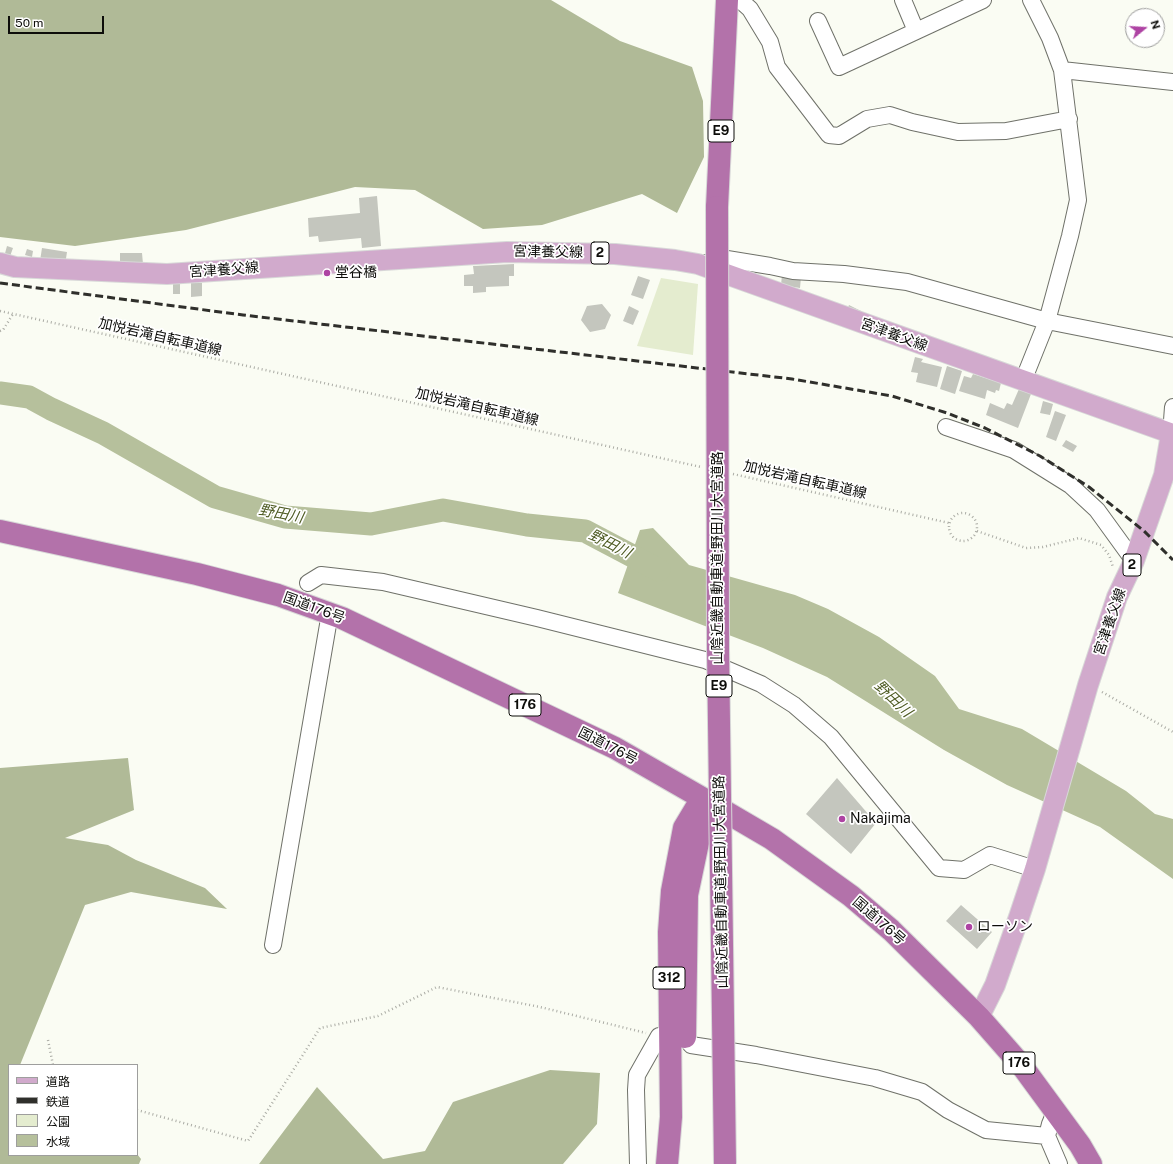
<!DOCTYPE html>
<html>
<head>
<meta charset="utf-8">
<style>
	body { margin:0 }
	#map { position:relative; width:1173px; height:1164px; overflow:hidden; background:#fafcf3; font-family:"Public Sans","Noto Sans JP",sans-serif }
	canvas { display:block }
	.legend { position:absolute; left:8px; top:1064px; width:130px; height:92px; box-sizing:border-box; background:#fff; border:1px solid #9e9e9d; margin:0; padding:5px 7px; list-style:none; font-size:12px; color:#0d0d0a }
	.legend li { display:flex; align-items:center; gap:8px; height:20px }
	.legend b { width:20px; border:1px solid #9e9e9d }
	.north { position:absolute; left:1125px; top:8px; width:40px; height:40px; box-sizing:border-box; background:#fff; border:1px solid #9e9e9d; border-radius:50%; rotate:72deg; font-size:11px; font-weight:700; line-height:16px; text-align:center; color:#0d0d0a }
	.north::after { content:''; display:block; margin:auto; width:14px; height:18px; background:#ae43a3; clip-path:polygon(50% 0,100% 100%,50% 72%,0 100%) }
	.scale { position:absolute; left:8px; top:16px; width:96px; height:18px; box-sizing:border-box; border:2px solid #0d0d0a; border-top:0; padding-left:5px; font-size:12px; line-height:14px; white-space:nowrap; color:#0d0d0a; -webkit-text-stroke:3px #fff; paint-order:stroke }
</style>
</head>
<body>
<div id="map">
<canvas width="1173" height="1164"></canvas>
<ul class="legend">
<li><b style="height:5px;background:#d1aacc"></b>道路</li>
<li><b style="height:5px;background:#2f2f2b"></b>鉄道</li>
<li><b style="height:11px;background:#e4eccf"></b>公園</li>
<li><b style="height:11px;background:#b6c09c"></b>水域</li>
</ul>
<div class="north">N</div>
<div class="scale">50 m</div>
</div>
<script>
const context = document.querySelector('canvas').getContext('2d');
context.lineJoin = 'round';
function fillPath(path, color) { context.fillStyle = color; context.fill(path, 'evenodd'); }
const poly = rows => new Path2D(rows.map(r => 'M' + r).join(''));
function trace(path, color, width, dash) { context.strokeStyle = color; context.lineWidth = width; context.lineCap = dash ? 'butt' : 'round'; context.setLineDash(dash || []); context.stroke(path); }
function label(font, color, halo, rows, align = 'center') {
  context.font = font + ' "Public Sans","Noto Sans JP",sans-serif'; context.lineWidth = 3.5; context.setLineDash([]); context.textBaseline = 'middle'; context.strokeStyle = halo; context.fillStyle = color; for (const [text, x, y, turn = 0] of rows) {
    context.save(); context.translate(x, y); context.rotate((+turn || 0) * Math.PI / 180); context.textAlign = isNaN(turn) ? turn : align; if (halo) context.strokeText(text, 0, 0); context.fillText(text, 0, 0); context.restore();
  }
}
const green = poly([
	[661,278,698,284,693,355,637,346]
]);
const forest = poly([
	[0,0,551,0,620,41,692,67,703,101,704,157,677,213,642,194,542,225,483,229,415,190,355,187,186,230,75,246,0,237],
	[128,758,134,810,65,838,108,845,136,860,205,888,227,909,131,892,85,905,20,1065,9,1065,9,1155,137,1154,141,1159,139,1164,0,1164,0,768],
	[550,1070,600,1073,597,1124,563,1164,259,1164,317,1087,383,1159,425,1151,453,1102]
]);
const water = poly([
	[653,528,689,565,795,595,828,609,879,637,935,676,959,709,1022,729,1126,791,1155,814,1173,819,1173,879,1100,827,1007,785,944,750,827,677,763,648,618,593,640,530]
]);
const river = poly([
	[0,393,29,397,51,409,103,433,215,497,285,517,371,524,443,510,527,525,585,531,659,570]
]);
const building = poly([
	[377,196,381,246,362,248,361,238,319,242,318,236,309,237,308,218,360,213,359,198],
	[7,246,13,248,9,259,4,257],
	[42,248,67,252,65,265,40,261],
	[27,249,33,251,32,257,25,255],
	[120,253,142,253,143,264,120,265],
	[514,264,514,276,509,276,509,286,486,287,486,292,473,293,473,286,464,286,464,275,474,274,473,266],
	[782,275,801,277,800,288,781,285],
	[638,276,650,280,643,299,631,295],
	[173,283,180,283,180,294,173,294],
	[191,283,202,283,202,296,191,297],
	[602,304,611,315,605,329,590,332,581,320,587,306],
	[849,305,861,311,858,318,846,312],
	[629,306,639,311,633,325,623,321],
	[915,357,923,359,921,362,942,367,937,387,916,382,918,373,911,372],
	[947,366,962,371,955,394,940,389],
	[973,374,1001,383,999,391,996,390,995,393,987,390,985,399,959,391,964,376,971,378],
	[1019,389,1031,394,1018,428,986,415,990,403,1004,409,1007,403,1012,405],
	[1043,401,1053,404,1050,415,1040,413],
	[1055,411,1066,415,1056,441,1046,437],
	[1066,440,1077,446,1073,452,1062,446],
	[837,778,876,823,851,854,806,814],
	[961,905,992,932,977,949,946,921]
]);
const path = poly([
	[0,311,701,467],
	[0,331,3,330,13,314],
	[733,474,949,523],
	'949 527a14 14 0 1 1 28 0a14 14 0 1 1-28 0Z',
	[977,531,1026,548,1043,547,1079,538,1101,545,1109,555,1113,567],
	[1102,692,1173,732],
	[48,1040,53,1065],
	[137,1110,248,1141,320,1028,378,1016,437,987,540,1007,646,1033]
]);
const minor = poly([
	[740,0,750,9,770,42,777,67,829,135,839,136,867,119,890,115,912,122,958,132,1006,131,1069,119],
	[903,0,916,31],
	[818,21,839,67,983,0],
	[1062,70,1173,82],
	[706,263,727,259,770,266,793,271,844,274,907,282,1047,321,1173,346],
	[1023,381,1047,321,1070,236,1078,200,1062,70,1050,38,1031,0],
	[946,427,1014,450,1070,485,1097,510,1134,561],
	[1171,434,1173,407],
	[308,583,321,575,383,582,537,618,705,660,761,684,794,705,831,737,939,868,964,870,990,855,1035,869],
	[273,945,330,613],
	[691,1045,756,1055,875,1078,922,1092,948,1110,986,1130,1047,1136],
	[1055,1112,1050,1124,1047,1136,1059,1164],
	[638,1164,636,1090,637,1075,659,1036,664,1038]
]);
const major = poly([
	[0,263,15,267,167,274,507,252,615,254,675,260,698,264,1173,434],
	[979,1017,995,985,1019,917,1035,869,1088,685,1117,597,1134,561,1164,475,1171,434]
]);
const highway = poly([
	[717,207,727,0],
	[0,531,197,574,278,595,342,618,615,748,702,798,772,839,851,896,891,930,979,1017,1022,1066,1080,1145,1091,1164],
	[685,1037,687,895,699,838,701,803],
	[667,1164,671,1117,669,932,672,891,684,828,702,798]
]);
const rail = poly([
	[0,283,243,315,792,379,892,396,947,413,985,428,1040,456,1089,487,1144,531,1173,560]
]);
const highwayBridge = poly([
	[717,207,718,649,725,1164]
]);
const markers = [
	[327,273,4,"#ae43a3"],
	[842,819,4,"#ae43a3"],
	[969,927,4,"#ae43a3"]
];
const shields = [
	[721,131,26],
	[600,253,18],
	[1132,565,18],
	[719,686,26],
	[525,705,32],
	[669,978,32],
	[1019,1063,32]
];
const shieldNames = [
	["E9",721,131],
	["2",600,253],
	["2",1132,565],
	["E9",719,686],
	["176",525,705],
	["312",669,978],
	["176",1019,1063]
];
const streetNames = [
	["宮津養父線",548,252,1],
	["宮津養父線",224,270,-4],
	["宮津養父線",894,335,20],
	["加悦岩滝自転車道線",160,337,13],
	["加悦岩滝自転車道線",477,407,13],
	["加悦岩滝自転車道線",805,480,13],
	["山陰近畿自動車道;野田川大宮道路",718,558,-90],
	["国道176号",314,608,20],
	["宮津養父線",1110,622,-71],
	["国道176号",608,746,27],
	["山陰近畿自動車道;野田川大宮道路",721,882,-91],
	["国道176号",879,921,41]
];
const poiNames = [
	["堂谷橋",335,273],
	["Nakajima",850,819],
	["ローソン",977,927]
];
const waterNames = [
	["野田川",281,514,11],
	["野田川",610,544,27],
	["野田川",893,699,44]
];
fillPath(green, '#e4eccf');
fillPath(forest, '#b0ba97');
fillPath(water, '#b6c09c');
trace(river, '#b6c09c', 23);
fillPath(building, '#c4c6be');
trace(minor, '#6f7169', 18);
trace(major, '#d8d8d8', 22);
trace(highway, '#d8d8d8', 24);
trace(path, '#abaca5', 2.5, [1, 3]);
trace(minor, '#fff', 16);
trace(major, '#d1aacc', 20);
trace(highway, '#b372aa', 22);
trace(rail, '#2f2f2b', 3, [8, 4]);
trace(highwayBridge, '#d8d8d8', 24, []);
trace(highwayBridge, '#b372aa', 22);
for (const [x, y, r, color] of markers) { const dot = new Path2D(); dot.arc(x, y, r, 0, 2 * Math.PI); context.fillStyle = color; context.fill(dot); trace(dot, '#fff', 1.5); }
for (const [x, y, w] of shields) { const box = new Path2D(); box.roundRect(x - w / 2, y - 11, w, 22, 3); context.fillStyle = '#fff'; context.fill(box); trace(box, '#0d0d0a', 1); }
label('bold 13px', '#0d0d0a', null, shieldNames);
label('14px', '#0d0d0a', '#fff', streetNames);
label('14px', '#0d0d0a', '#fff', poiNames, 'left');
label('italic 15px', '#4e5b23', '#fff', waterNames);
</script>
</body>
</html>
